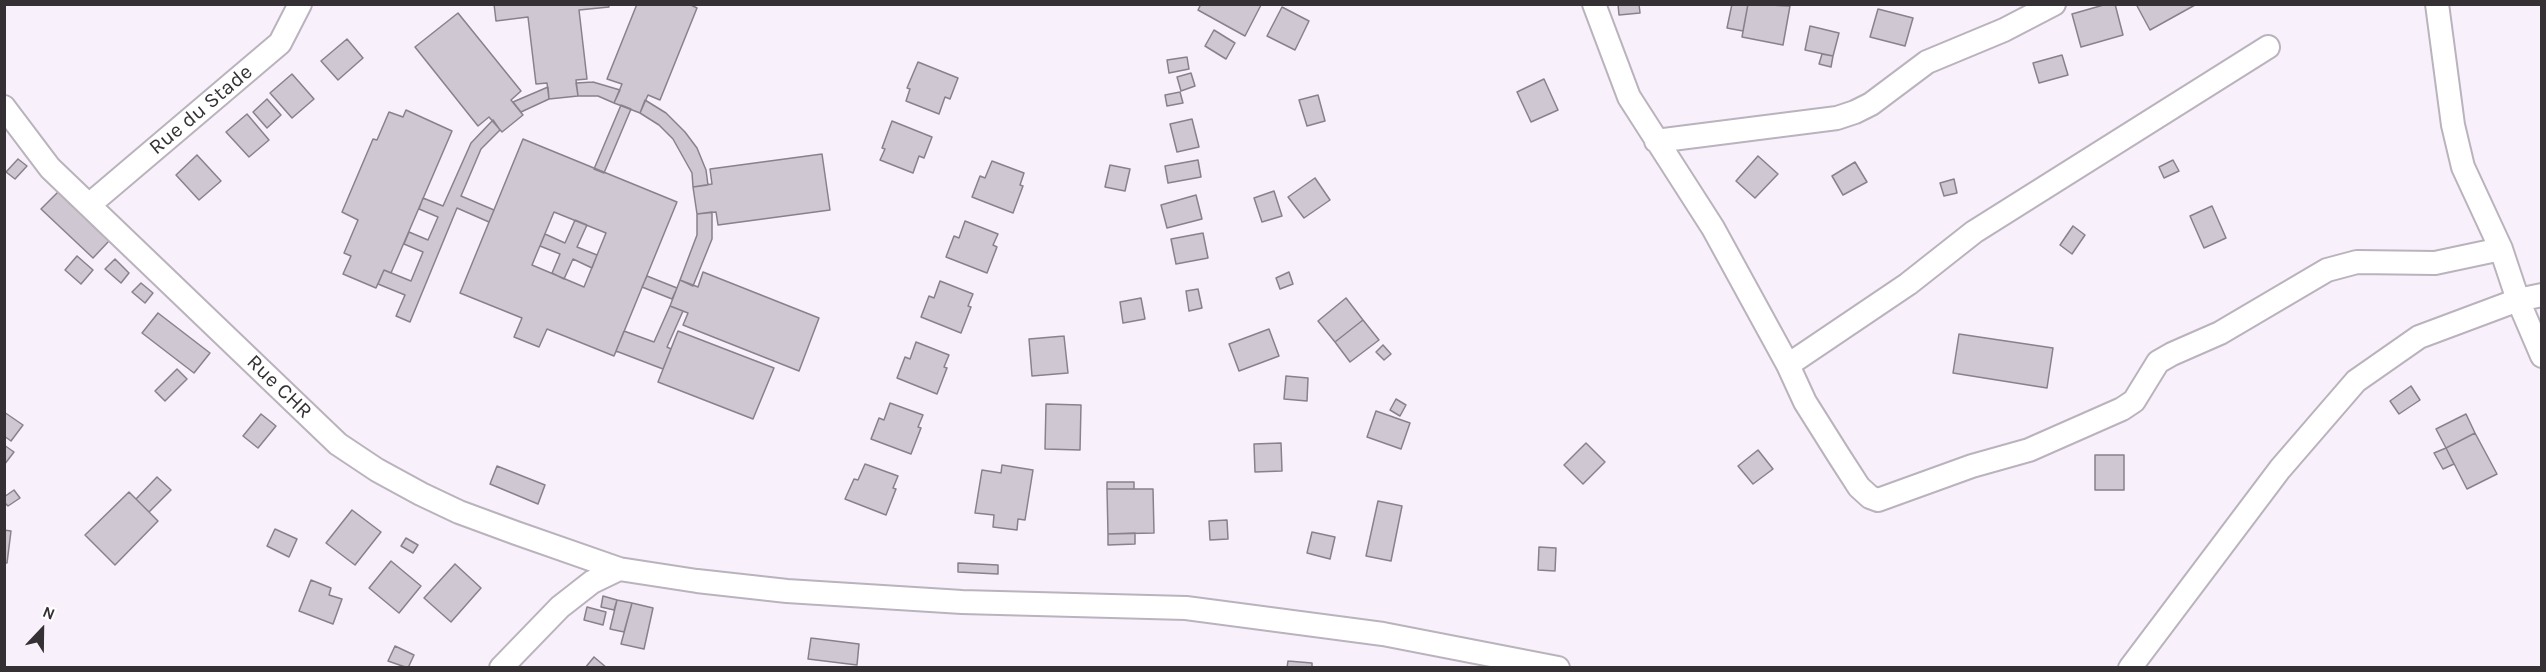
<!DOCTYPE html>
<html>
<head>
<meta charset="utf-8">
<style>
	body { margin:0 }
	#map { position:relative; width:2546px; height:672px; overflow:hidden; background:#f8f0fb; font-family:Karla,sans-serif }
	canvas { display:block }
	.frame { position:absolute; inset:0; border:6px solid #343034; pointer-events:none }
	.north { position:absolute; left:12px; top:600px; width:60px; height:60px; -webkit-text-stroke:4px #fff; paint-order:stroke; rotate:22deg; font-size:16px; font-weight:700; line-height:24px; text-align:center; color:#343034 }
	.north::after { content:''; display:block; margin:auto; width:21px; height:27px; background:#343034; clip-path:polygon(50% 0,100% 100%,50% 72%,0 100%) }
</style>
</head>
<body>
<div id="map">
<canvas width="2546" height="672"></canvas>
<div class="frame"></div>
<div class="north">N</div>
</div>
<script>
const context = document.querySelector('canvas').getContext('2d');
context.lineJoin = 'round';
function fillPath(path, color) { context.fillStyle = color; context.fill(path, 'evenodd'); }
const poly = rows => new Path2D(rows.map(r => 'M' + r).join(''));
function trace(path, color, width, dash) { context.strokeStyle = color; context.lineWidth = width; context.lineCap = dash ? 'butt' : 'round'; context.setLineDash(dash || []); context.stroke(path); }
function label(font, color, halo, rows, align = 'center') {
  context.font = font + ' Karla,sans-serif'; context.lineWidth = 4.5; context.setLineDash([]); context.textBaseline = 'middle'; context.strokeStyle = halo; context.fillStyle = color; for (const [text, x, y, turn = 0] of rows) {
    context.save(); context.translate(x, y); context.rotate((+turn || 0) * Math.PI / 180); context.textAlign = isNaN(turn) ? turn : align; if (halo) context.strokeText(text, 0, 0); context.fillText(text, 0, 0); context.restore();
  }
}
const building = poly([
	[494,4,608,4,609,7,579,10,587,79,576,80,578,96,549,99,547,83,536,84,528,17,496,21,494,4],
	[637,4,689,4,697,8,660,100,648,95,640,113,614,103,622,84,607,79,637,4],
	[1201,4,1260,4,1261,5,1245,36,1198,10,1201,4],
	[1618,4,1639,4,1640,13,1619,15,1618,4],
	[1732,4,1748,4,1743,31,1727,28,1732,4],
	[1748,4,1790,6,1783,45,1742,37,1748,4],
	[2107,4,2115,4,2123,35,2081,47,2072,14,2107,4],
	[2136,4,2194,4,2195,5,2150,30,2136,4],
	[1282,7,1309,21,1295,50,1267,36,1282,7],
	[1878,9,1913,18,1905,46,1870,37,1878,9],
	[458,13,521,91,511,100,523,115,502,132,489,117,478,126,415,47,458,13],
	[1810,26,1839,33,1833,56,1805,50,1810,26],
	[1214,30,1235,43,1226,59,1205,46,1214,30],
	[347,39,363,58,338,80,321,61,347,39],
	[1822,54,1833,56,1831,67,1819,64,1822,54],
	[2062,55,2068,75,2039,83,2033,63,2062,55],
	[1187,57,1189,69,1169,73,1167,60,1187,57],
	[918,62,958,78,950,99,945,97,939,114,906,101,910,89,907,88,918,62],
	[1191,73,1195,86,1181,91,1177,77,1191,73],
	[292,74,314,99,292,118,270,93,292,74],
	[1544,79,1558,110,1531,122,1517,92,1544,79],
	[593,82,620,90,614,103,598,96,578,96,576,83,593,82],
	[548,87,549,99,521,112,513,102,548,87],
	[1180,92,1183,103,1167,106,1165,95,1180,92],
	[1318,95,1325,121,1307,126,1299,100,1318,95],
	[267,99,281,115,267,128,253,112,267,99],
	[645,100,666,113,685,132,697,148,706,170,708,185,693,187,692,173,673,139,659,125,640,113,645,100],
	[621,105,631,109,604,173,594,169,621,105],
	[406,110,452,131,391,273,384,270,376,288,343,274,351,256,344,253,358,220,342,212,373,139,377,140,389,112,403,117,406,110],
	[247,114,269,140,249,157,226,132,247,114],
	[1192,119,1199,147,1177,152,1170,124,1192,119],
	[493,120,500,130,481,149,461,196,494,210,489,222,457,208,410,322,396,316,405,295,378,284,384,270,411,281,423,252,404,244,409,232,428,240,438,217,419,209,423,198,443,206,471,143,493,120],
	[892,121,932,137,924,158,919,156,913,173,880,160,885,149,882,148,892,121],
	[523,139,677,202,614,356,547,329,539,347,514,337,522,318,460,293,523,139],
	[554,212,606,233,584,287,532,265,554,212],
	[822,154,830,210,718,225,716,212,697,214,693,187,712,184,710,169,822,154],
	[197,155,221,181,199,200,176,175,197,155],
	[1758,156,1778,174,1755,198,1736,181,1758,156],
	[18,159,27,166,15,179,6,172,18,159],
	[1198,160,1201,177,1168,183,1165,166,1198,160],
	[2173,160,2179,171,2164,178,2159,167,2173,160],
	[992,161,1024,173,1020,185,1023,186,1013,213,972,197,980,176,985,178,992,161],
	[1855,162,1867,182,1843,195,1832,176,1855,162],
	[1110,165,1130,169,1125,191,1105,187,1110,165],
	[1315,178,1330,200,1304,218,1288,197,1315,178],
	[1954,179,1957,193,1944,196,1940,183,1954,179],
	[1274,191,1282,216,1262,222,1254,198,1274,191],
	[58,192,109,241,93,258,41,209,58,192],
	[1196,195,1202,219,1167,228,1161,205,1196,195],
	[2212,206,2226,238,2204,248,2190,216,2212,206],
	[712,212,712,239,693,286,680,280,697,235,697,214,712,212],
	[575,220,587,225,577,247,597,255,592,268,573,259,564,279,552,273,560,254,540,246,545,234,565,243,575,220],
	[965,221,998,234,993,245,997,247,987,273,946,257,954,236,959,238,965,221],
	[2073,226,2085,235,2072,254,2060,245,2073,226],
	[1203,233,1208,258,1176,264,1171,239,1203,233],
	[77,256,93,270,81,284,65,270,77,256],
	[115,259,129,273,121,283,105,269,115,259],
	[703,272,819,318,799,371,683,325,688,313,670,306,680,280,698,287,703,272],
	[1289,272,1293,284,1280,289,1276,278,1289,272],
	[647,276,677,288,672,299,642,287,647,276],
	[940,281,973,294,968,306,971,307,961,333,921,317,929,296,934,298,940,281],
	[141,283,153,293,145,303,132,292,141,283],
	[1198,289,1202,308,1189,311,1186,291,1198,289],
	[1141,298,1145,319,1123,323,1120,302,1141,298],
	[1346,298,1363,320,1335,342,1318,321,1346,298],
	[670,306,683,311,667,347,671,349,663,369,616,351,624,331,654,342,670,306],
	[158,313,210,353,194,373,142,333,158,313],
	[1363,320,1379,340,1350,362,1335,342,1363,320],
	[1269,329,1279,356,1239,371,1229,344,1269,329],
	[678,331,774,368,753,419,658,382,678,331],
	[1959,334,2053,348,2047,388,1953,373,1959,334],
	[1064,336,1068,373,1032,376,1029,339,1064,336],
	[916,342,949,355,944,367,947,368,937,394,897,378,905,357,910,359,916,342],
	[1383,345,1391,354,1384,360,1376,352,1383,345],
	[177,369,187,379,165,401,155,391,177,369],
	[1286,376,1308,378,1307,401,1284,399,1286,376],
	[2411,386,2420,400,2399,414,2390,401,2411,386],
	[1396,399,1406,405,1400,416,1390,410,1396,399],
	[890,403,923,415,918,427,921,428,911,454,871,439,879,418,884,420,890,403],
	[1046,404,1081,405,1080,450,1045,449,1046,404],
	[1376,411,1410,423,1401,449,1367,437,1376,411],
	[4,412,23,425,11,441,4,436,4,412],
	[261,414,276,426,258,448,243,436,261,414],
	[2466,414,2475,433,2446,448,2436,429,2466,414],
	[2475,433,2497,474,2467,489,2446,448,2475,433],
	[1281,443,1282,471,1255,472,1254,444,1281,443],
	[1586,443,1605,462,1583,484,1564,465,1586,443],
	[4,445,14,452,4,465,4,445],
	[2446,448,2454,464,2443,469,2434,453,2446,448],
	[1758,450,1773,469,1753,484,1738,466,1758,450],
	[2095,455,2124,455,2124,490,2095,490,2095,455],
	[865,464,898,476,893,488,896,489,886,515,845,499,854,479,858,480,865,464],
	[1002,465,1033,470,1025,520,1018,519,1017,530,993,527,994,515,975,513,982,470,1001,473,1002,465],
	[497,466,545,485,538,504,490,484,497,466],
	[157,477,171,490,149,512,136,499,157,477],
	[1107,482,1134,482,1134,489,1107,489,1107,482],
	[1107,489,1153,489,1154,533,1108,534,1107,489],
	[14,490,20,498,8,506,4,502,4,497,14,490],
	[129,492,158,521,115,565,85,535,129,492],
	[1378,501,1402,506,1391,561,1366,556,1378,501],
	[352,510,381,532,355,565,326,543,352,510],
	[1227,520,1228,539,1210,540,1209,521,1227,520],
	[275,529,297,539,289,557,267,546,275,529],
	[4,530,11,531,7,563,4,563,4,530],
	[1312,532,1335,537,1330,559,1307,553,1312,532],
	[1135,533,1135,544,1108,545,1108,534,1135,533],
	[406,538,418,545,413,553,401,546,406,538],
	[1539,547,1556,548,1555,571,1538,570,1539,547],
	[391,561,421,586,399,613,369,588,391,561],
	[958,563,998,565,998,574,958,572,958,563],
	[455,564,481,588,451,622,424,598,455,564],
	[311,580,331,588,329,595,342,599,333,624,299,611,311,580],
	[603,596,617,600,614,610,601,607,603,596],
	[617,600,632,603,624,632,610,629,617,600],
	[632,603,653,608,644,649,621,644,632,603],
	[587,607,606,612,603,625,584,620,587,607],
	[811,638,859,644,857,665,808,659,811,638],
	[395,646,414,655,408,668,388,661,395,646],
	[594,657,607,668,585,668,594,657],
	[1288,661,1312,663,1312,668,1287,668,1288,661]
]);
const minor = poly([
	[1594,4,1629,97,1713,228,1788,365,1805,402,1839,456,1859,487,1870,497,1878,500,1972,466,2029,450,2122,409,2134,401,2158,362,2172,354,2220,333,2327,270,2357,262,2435,263,2501,249],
	[2437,4,2453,125,2463,167,2501,249,2518,300,2542,356],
	[4,107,50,168,338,444,377,470,421,494,459,512,516,533,619,569,697,581,787,591,962,602,1186,608,1383,634,1558,668],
	[1656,141,1837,118,1855,112,1871,104,1927,62,2004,30,2054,4],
	[89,205,280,43,300,4],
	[1788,365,1908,284,1974,232,2268,47],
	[501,668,560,607,592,582,619,569],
	[2130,668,2280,469,2356,381,2419,337,2518,300,2542,295]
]);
const streetNames = [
	["Rue du Stade",201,110,-40],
	["Rue CHR",279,387,44]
];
fillPath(building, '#cfc7d1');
trace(building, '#89818b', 1.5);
trace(minor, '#bab2bc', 26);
trace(minor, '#fff', 22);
label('21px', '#343034', '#fff', streetNames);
</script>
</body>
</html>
